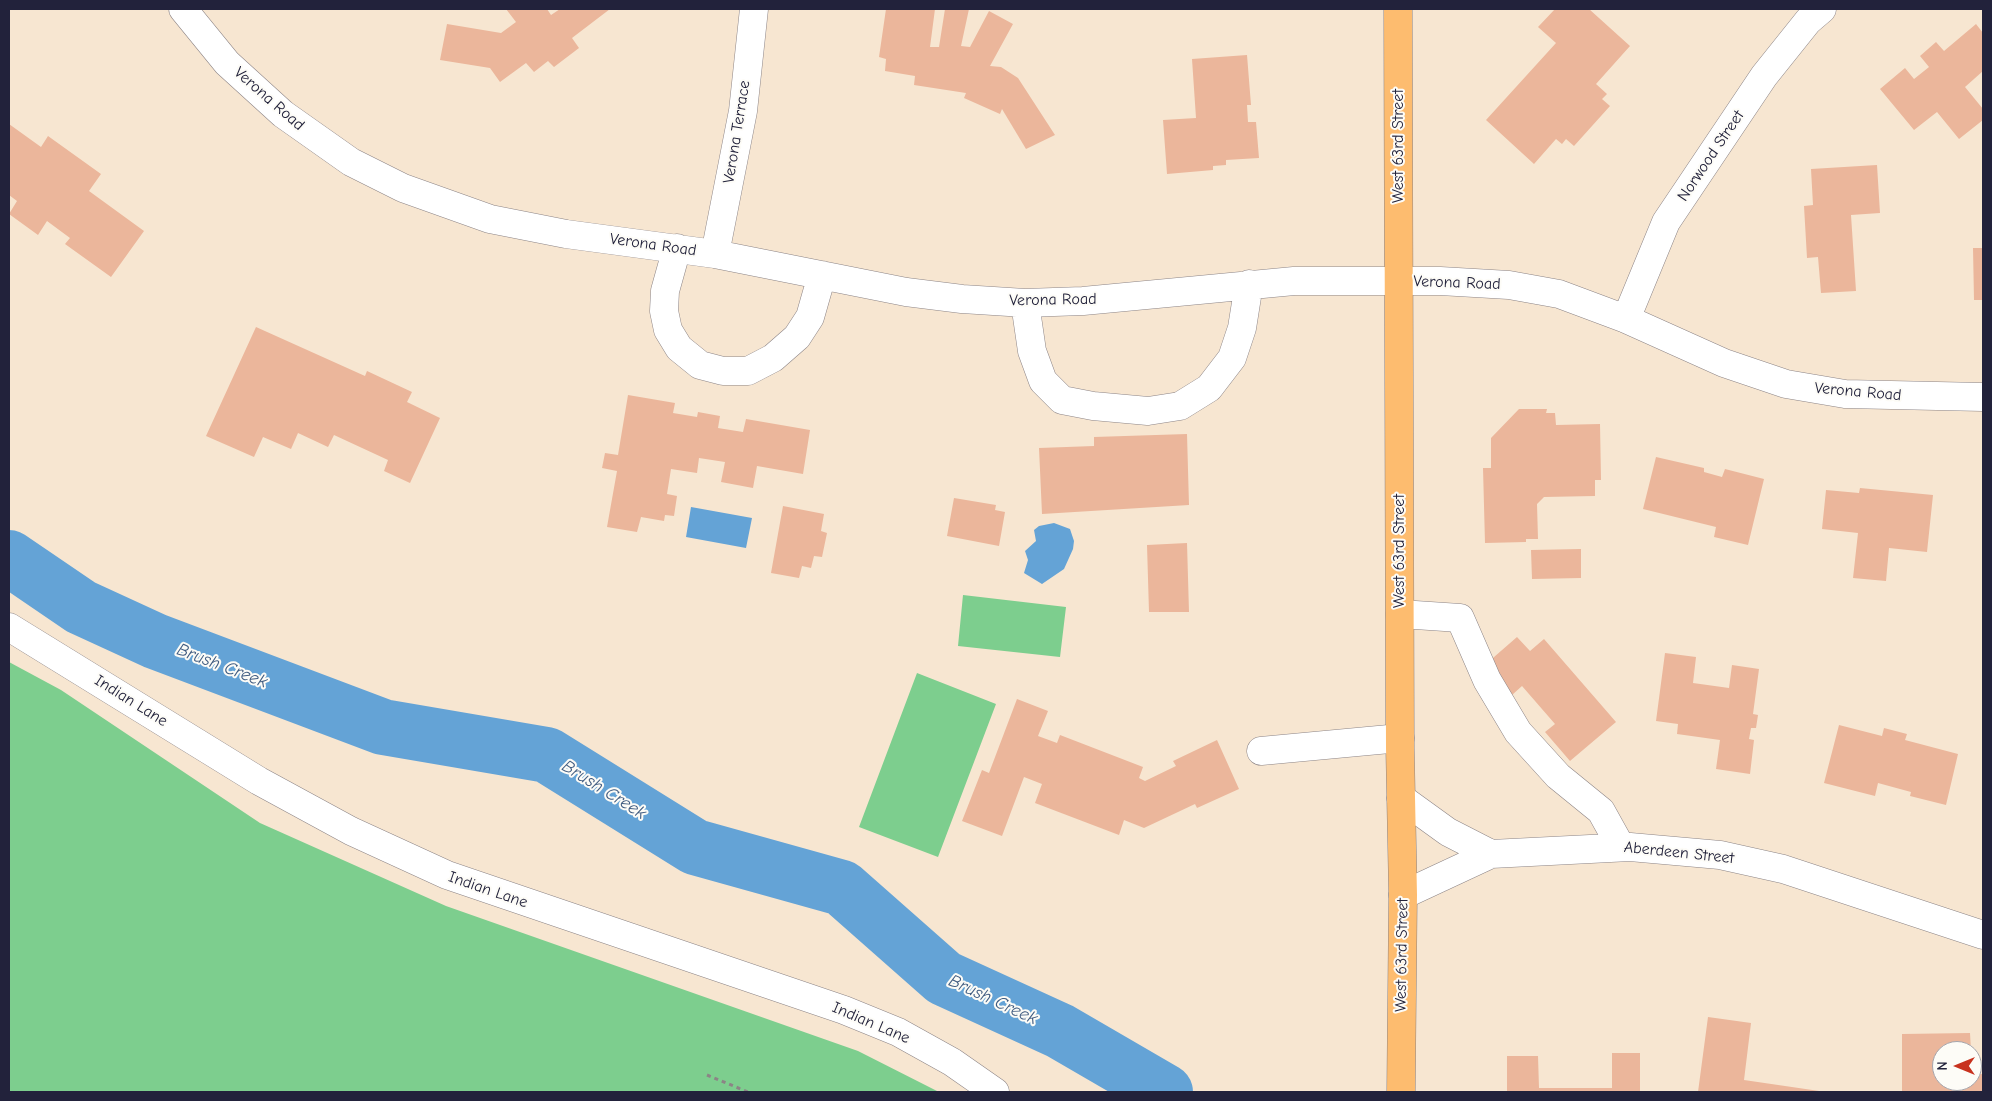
<!DOCTYPE html>
<html>
<head>
<meta charset="utf-8">
<style>
	body { margin:0 }
	#map { position:relative; width:1992px; height:1101px; overflow:hidden; background:#f7e6d1; font-family:"Comic Neue",sans-serif }
	canvas { display:block }
	.frame { position:absolute; inset:0; border:10px solid #22223b; pointer-events:none }
	.north { position:absolute; left:1932px; top:1041px; width:50px; height:50px; box-sizing:border-box; background:#fdfcf7; border:1px solid #a5a5ac; border-radius:50%; rotate:270deg; font-size:14px; font-weight:700; line-height:20px; text-align:center; color:#22223b }
	.north::after { content:''; display:block; margin:auto; width:18px; height:22px; background:#c8321e; clip-path:polygon(50% 0,100% 100%,50% 72%,0 100%) }
</style>
</head>
<body>
<div id="map">
<canvas width="1992" height="1101"></canvas>
<div class="frame"></div>
<div class="north">N</div>
</div>
<script>
const context = document.querySelector('canvas').getContext('2d');
context.lineJoin = 'round';
function fillPath(path, color) { context.fillStyle = color; context.fill(path, 'evenodd'); }
const poly = rows => new Path2D(rows.map(r => 'M' + r).join(''));
function trace(path, color, width, dash) { context.strokeStyle = color; context.lineWidth = width; context.lineCap = dash ? 'butt' : 'round'; context.setLineDash(dash || []); context.stroke(path); }
function label(font, color, halo, rows, align = 'center') {
  context.font = font + ' "Comic Neue",sans-serif'; context.lineWidth = 4; context.setLineDash([]); context.textBaseline = 'middle'; context.strokeStyle = halo; context.fillStyle = color; for (const [text, x, y, turn = 0] of rows) {
    context.save(); context.translate(x, y); context.rotate((+turn || 0) * Math.PI / 180); context.textAlign = isNaN(turn) ? turn : align; if (halo) context.strokeText(text, 0, 0); context.fillText(text, 0, 0); context.restore();
  }
}
const green = poly([
	[963,595,1066,607,1060,657,958,646],
	[9,662,61,690,260,823,446,906,858,1051,939,1092,9,1092],
	[917,673,996,704,938,857,859,827]
]);
const water = poly([
	[691,507,752,518,746,548,686,537],
	[1054,523,1070,529,1074,541,1073,549,1064,569,1042,584,1024,573,1028,560,1025,551,1036,541,1034,530,1039,526]
]);
const river = poly([
	[9,558,81,607,155,641,383,727,547,755,695,847,842,888,944,978,1060,1031,1165,1092]
]);
const building = poly([
	[506,9,547,9,551,15,560,9,610,9,572,38,579,48,554,67,548,61,534,72,526,63,500,82,490,68,440,60,447,24,501,33,516,22],
	[886,9,935,9,930,47,939,47,945,9,969,9,961,46,970,47,989,11,1013,24,990,66,1001,67,1018,78,1055,135,1026,149,1002,109,1000,114,964,98,966,93,914,85,915,76,885,71,886,59,879,57],
	[1555,9,1589,9,1630,46,1596,84,1607,94,1602,99,1610,106,1574,146,1566,139,1562,144,1556,139,1534,164,1486,120,1556,43,1538,27],
	[1976,24,1983,33,1983,71,1965,87,1983,109,1983,120,1959,139,1937,112,1914,130,1880,89,1905,68,1914,79,1929,67,1920,56,1936,42,1944,51],
	[1247,55,1251,105,1247,105,1248,122,1256,122,1259,158,1226,160,1226,165,1213,166,1213,170,1167,174,1163,120,1196,118,1192,59],
	[9,124,41,147,48,136,101,174,89,191,144,231,111,277,65,244,70,238,47,221,38,235,9,214,17,201,9,195],
	[1877,165,1880,213,1851,215,1856,291,1821,293,1818,257,1807,258,1804,206,1813,205,1811,169],
	[1973,248,1983,248,1983,300,1974,300],
	[256,327,365,376,367,371,412,392,407,402,440,418,410,483,384,471,388,460,334,435,328,447,298,433,291,449,263,437,254,457,206,436],
	[628,395,675,403,673,413,697,417,698,412,720,416,718,428,743,432,746,419,810,430,803,474,757,466,753,488,721,482,725,462,699,458,697,473,671,469,667,494,677,496,674,516,665,515,664,521,641,517,637,532,607,527,617,471,602,468,605,453,618,455],
	[1519,409,1547,409,1546,413,1555,413,1556,425,1600,424,1601,480,1595,480,1595,496,1544,497,1537,504,1538,539,1526,539,1526,542,1485,543,1483,468,1491,468,1491,438],
	[1187,434,1189,505,1042,514,1039,448,1094,446,1094,437],
	[1656,457,1704,468,1704,472,1722,477,1725,469,1764,479,1748,545,1714,537,1716,527,1643,509],
	[1860,488,1933,495,1927,552,1889,548,1886,581,1853,578,1858,533,1822,529,1826,490,1859,493],
	[954,498,996,505,995,510,1005,512,999,546,947,536],
	[783,506,824,514,821,531,827,533,822,557,814,556,811,568,802,566,799,578,771,573],
	[1187,543,1189,612,1149,612,1147,545],
	[1581,549,1581,578,1532,579,1531,550],
	[1517,637,1530,651,1544,639,1616,722,1570,761,1545,732,1555,724,1522,686,1512,695,1486,664],
	[1665,653,1696,657,1693,683,1729,688,1732,665,1759,669,1753,714,1758,715,1756,728,1751,728,1749,739,1754,740,1750,774,1716,769,1720,740,1677,734,1678,724,1656,721],
	[1017,699,1048,711,1038,736,1057,743,1060,735,1143,767,1139,778,1145,781,1176,766,1173,761,1217,740,1239,789,1197,808,1195,804,1144,828,1124,820,1119,835,1035,803,1042,784,1024,777,1002,836,962,821,982,770,989,773],
	[1839,725,1882,736,1884,728,1907,734,1905,740,1958,754,1946,805,1910,796,1911,792,1878,783,1875,796,1824,783],
	[1708,1017,1751,1023,1744,1080,1826,1092,1698,1092],
	[1970,1033,1971,1051,1942,1051,1942,1081,1972,1081,1972,1075,1983,1074,1983,1092,1902,1092,1902,1034],
	[1612,1053,1640,1053,1640,1092,1507,1092,1507,1056,1538,1056,1539,1088,1612,1088]
]);
const path = poly([
	[707,1075,748,1092]
]);
const minor = poly([
	[183,9,227,63,283,114,351,162,403,188,490,219,566,234,715,254,906,292,962,299,1025,303,1083,301,1294,281,1440,281,1509,285,1559,294,1626,319,1724,363,1786,384,1845,394,1983,397],
	[677,248,665,291,664,311,668,330,679,348,700,365,723,371,748,371,773,358,797,337,810,317,822,275],
	[715,254,743,111,754,9],
	[1025,303,1032,351,1043,381,1062,400,1093,406,1148,411,1180,406,1209,388,1232,358,1242,328,1249,284],
	[1626,319,1666,222,1764,76,1808,21,1822,9],
	[1400,614,1460,618,1487,680,1518,732,1558,776,1601,811,1621,847],
	[9,627,259,781,351,831,447,875,844,1010,898,1032,952,1062,995,1092],
	[1261,751,1400,738],
	[1401,798,1448,832,1491,854],
	[1403,895,1491,854,1630,847,1720,855,1783,869,1983,935]
]);
const major = poly([
	[1398,9,1400,748,1403,895,1401,1092]
]);
const streetNames = [
	["Verona Road",269,99,41],
	["Verona Terrace",737,132,-81],
	["West 63rd Street",1398,146,-90],
	["Norwood Street",1711,156,-56],
	["Verona Road",653,245,8],
	["Verona Road",1457,283,2],
	["Verona Road",1053,300,-1],
	["Verona Road",1858,392,5],
	["West 63rd Street",1399,551,-90],
	["Indian Lane",131,701,32],
	["Aberdeen Street",1679,853,6],
	["Indian Lane",488,890,19],
	["West 63rd Street",1402,955,-89],
	["Indian Lane",871,1023,23]
];
const waterNames = [
	["Brush Creek",222,666,21],
	["Brush Creek",604,790,32],
	["Brush Creek",993,1000,25]
];
fillPath(green, '#7dce8e');
fillPath(water, '#64a3d6');
trace(river, '#64a3d6', 56);
fillPath(building, '#ebb69b');
trace(minor, '#8c8486', 29);
trace(major, '#8c8486', 29);
trace(path, '#8c8486', 3, [4, 4]);
trace(minor, '#fff', 28);
trace(major, '#fdbc6f', 28);
label('16px', '#22223b', '#fdfcf7', streetNames);
label('italic 18px', '#405c81', '#fdfcf7', waterNames);
</script>
</body>
</html>
